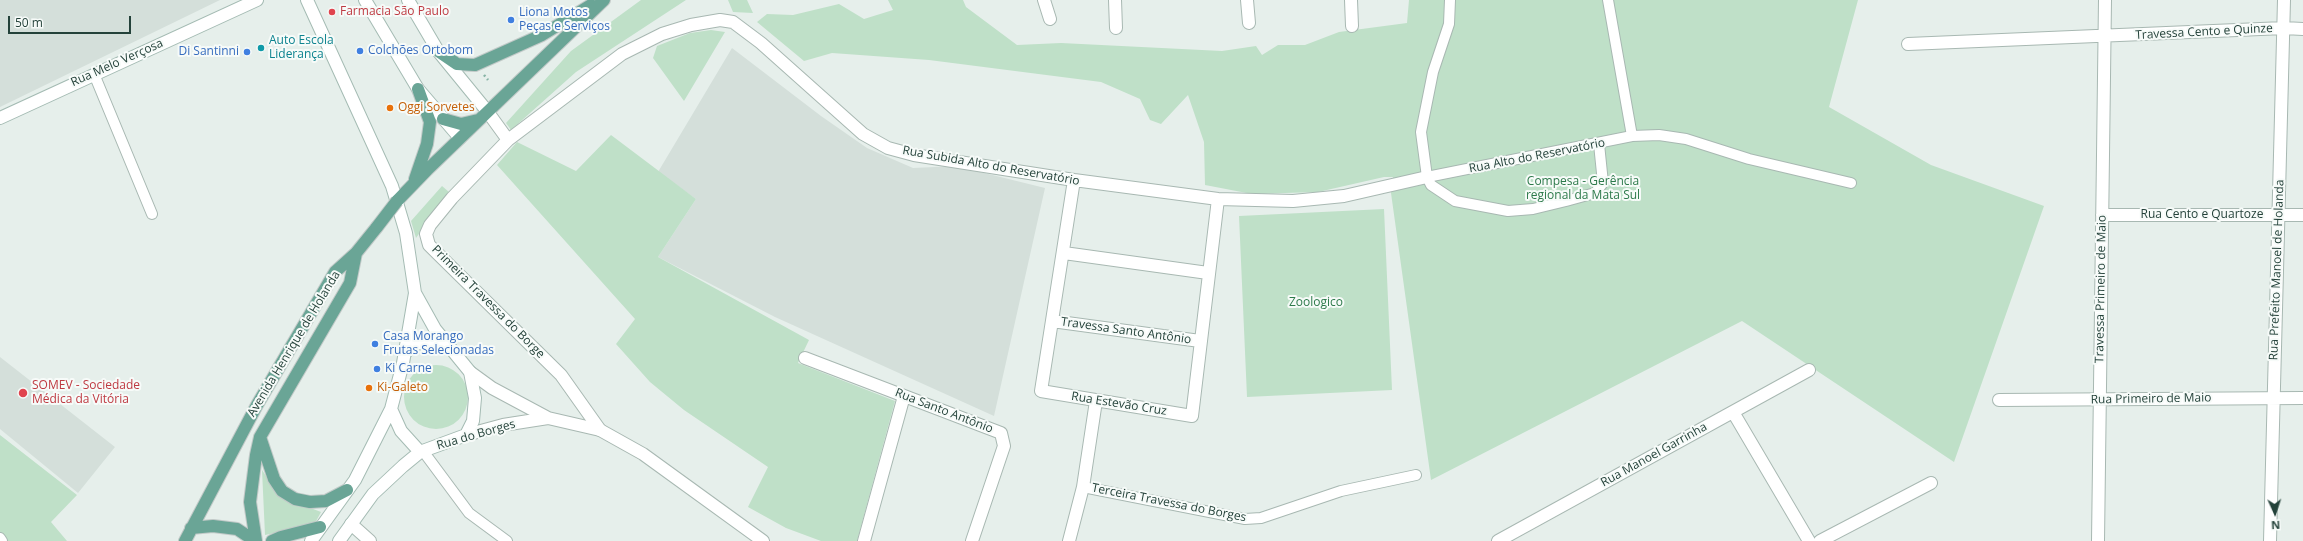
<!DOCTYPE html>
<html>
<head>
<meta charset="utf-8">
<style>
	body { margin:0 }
	#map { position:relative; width:2303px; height:541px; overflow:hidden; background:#e6efeb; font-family:"Open Sans",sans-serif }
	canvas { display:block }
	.north { position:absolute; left:2255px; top:493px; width:40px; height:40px; -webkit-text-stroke:3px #f7fbf9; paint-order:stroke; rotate:177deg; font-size:11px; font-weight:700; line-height:16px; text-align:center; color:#24423a }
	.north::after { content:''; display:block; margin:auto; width:14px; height:18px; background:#24423a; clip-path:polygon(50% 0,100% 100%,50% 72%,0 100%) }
	.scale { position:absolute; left:8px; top:16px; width:123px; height:18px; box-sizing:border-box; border:2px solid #24423a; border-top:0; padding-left:5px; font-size:12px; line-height:14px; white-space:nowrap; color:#24423a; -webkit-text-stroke:3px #f7fbf9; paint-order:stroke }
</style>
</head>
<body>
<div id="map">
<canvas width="2303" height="541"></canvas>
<div class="north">N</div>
<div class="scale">50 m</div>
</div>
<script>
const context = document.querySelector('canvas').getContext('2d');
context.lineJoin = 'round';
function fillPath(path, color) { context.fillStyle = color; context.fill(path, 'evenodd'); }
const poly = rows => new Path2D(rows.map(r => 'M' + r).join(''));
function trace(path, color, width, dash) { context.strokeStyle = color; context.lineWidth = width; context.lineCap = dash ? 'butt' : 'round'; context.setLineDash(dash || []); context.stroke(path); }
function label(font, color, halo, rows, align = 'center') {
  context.font = font + ' "Open Sans",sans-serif'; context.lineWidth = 4; context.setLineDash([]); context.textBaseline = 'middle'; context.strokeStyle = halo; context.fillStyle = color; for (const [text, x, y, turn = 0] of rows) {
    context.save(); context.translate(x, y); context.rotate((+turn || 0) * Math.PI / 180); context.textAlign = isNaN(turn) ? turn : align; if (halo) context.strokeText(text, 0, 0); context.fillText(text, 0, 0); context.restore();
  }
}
const built = poly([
	[0,0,220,0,0,107],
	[732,48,821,116,867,148,913,168,956,166,1045,188,994,416,775,317,658,257,696,199,658,172],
	[0,357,115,447,78,493,0,429]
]);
const green = poly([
	[641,0,686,0,576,72,511,130,506,123,571,51],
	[728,0,747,0,753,13,733,12],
	[888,0,963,0,966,7,1017,45,1061,43,1222,51,1256,46,1262,55,1278,45,1305,45,1339,32,1407,23,1409,0,1858,0,1829,107,1931,165,2044,206,1954,462,1742,321,1431,480,1391,193,1393,177,1384,177,1318,192,1252,194,1205,185,1204,142,1188,95,1161,124,1150,120,1140,99,1101,82,929,60,832,53,804,61,757,22,767,14,793,15,839,4,864,19,893,10],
	[711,30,725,32,684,101,653,58,657,46,690,33],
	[611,135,696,199,658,257,809,340,798,363,895,401,857,541,821,541,786,528,748,507,768,467,684,410,650,382,616,344,635,319,497,165,517,142,576,171],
	[442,186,449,192,416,238,411,221],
	[1384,209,1392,390,1247,397,1239,216],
	'404 397a32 32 0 1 1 64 0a32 32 0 1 1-64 0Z',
	[0,435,77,495,51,522,67,541,0,541],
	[262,470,279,496,321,512,314,525,265,535]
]);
const path = poly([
	[484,75,488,80]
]);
const service = poly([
	[1450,0,1449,24,1433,72,1421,132,1427,177,1431,185,1455,201,1508,211,1533,209,1566,201,1595,193,1603,183,1599,144],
	[1608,0,1632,136],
	[94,74,152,214],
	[1427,177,1632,136,1659,135,1686,139,1749,159,1851,183],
	[423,451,469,513,507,541],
	[1083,487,1245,519,1261,518,1341,491,1416,475],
	[0,538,2,541]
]);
const minor = poly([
	[1044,0,1050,19],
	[1115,0,1116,28],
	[1247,0,1249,23],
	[1351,0,1352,26],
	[1908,44,2284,28,2303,29],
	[487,111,508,140],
	[1074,180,1041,391,1192,416,1218,199],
	[2102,215,2303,215],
	[1064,253,1208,273],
	[1052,321,1200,341],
	[805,358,1001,433,1004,446,972,541],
	[1999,400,2303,398],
	[1733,412,1809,541],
	[600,430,561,375,437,253,429,245,426,234,430,225,452,198,508,140,622,54,662,34,691,25,720,20,733,22,761,43,863,134,888,148,914,155,1074,180,1218,199,1293,201,1344,196,1427,177],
	[351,524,370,541],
	[864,541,904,396],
	[1069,541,1083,487,1096,401],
	[1498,541,1809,370],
	[1820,541,1931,483],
	[2098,541,2105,0],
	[2270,541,2284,0]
]);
const tertiary = poly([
	[470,372,492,388,548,418],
	[466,435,503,425,548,418,600,430,643,454,763,541]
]);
const secondary = poly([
	[307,0,392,186,406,233,415,293,435,329,470,372,475,398,473,421,466,435,420,452,403,466,373,494,339,541],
	[365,0,418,89,460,138],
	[408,0,438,51,487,111],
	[0,118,257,0],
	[405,353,415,344,443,339],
	[391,409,401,431,420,452],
	[311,541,355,480,391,409,403,363,415,293]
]);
const primary = poly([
	[438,51,457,64,475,65,542,35,591,5],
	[443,119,461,124,478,120],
	[415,179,427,144,430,122,418,89],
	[397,201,427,170,604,0],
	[260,437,274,479,282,491,295,499,310,502,326,501,347,490],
	[191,528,213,526,237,529,255,541],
	[185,541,257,405,335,272,356,253,377,227],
	[256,541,250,502,256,455,260,437,350,283,356,253],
	[272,541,281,537,320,527]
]);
const primaryBridge = poly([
	[377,227,397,201]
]);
const markers = [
	[332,12,4,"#e0444e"],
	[511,20,4,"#3f7fe0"],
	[261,48,4,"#0f9aa8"],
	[360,51,4,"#3f7fe0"],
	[247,52,4,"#3f7fe0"],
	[390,108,4,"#e8710a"],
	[375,344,4,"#3f7fe0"],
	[377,369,4,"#3f7fe0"],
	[369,388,4,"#e8710a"],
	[23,393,5,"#e0444e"]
];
const healthNames = [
	["Farmacia São Paulo",340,12],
	["SOMEV - Sociedade",32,386],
	["Médica da Vitória",32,400]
];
const shopNames = [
	["Liona Motos",519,13],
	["Peças e Serviços",519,27],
	["Colchões Ortobom",368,51],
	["Di Santinni",239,52,"right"],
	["Casa Morango",383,337],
	["Frutas Selecionadas",383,351],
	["Ki Carne",385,369]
];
const streetNames = [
	["Travessa Cento e Quinze",2204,32,-3],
	["Rua Melo Verçosa",117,63,-24],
	["Rua Alto do Reservatório",1537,156,-11],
	["Rua Subida Alto do Reservatório",991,166,10],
	["Rua Cento e Quartoze",2202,215],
	["Rua Prefeito Manoel de Holanda",2277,270,-88],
	["Travessa Primeiro de Maio",2101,289,-89],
	["Primeira Travessa do Borge",488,302,45],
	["Travessa Santo Antônio",1126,331,8],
	["Avenida Henrique de Holanda",294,344,-59],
	["Rua Primeiro de Maio",2151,399,-1],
	["Rua Estevão Cruz",1119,404,9],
	["Rua Santo Antônio",944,411,21],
	["Rua do Borges",476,435,-16],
	["Rua Manoel Garrinha",1654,455,-29],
	["Terceira Travessa do Borges",1169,503,11]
];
const cultureNames = [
	["Auto Escola",269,41],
	["Liderança",269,55]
];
const foodNames = [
	["Oggi Sorvetes",398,108],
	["Ki-Galeto",377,388]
];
const parkNames = [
	["Compesa - Gerência",1583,182],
	["regional da Mata Sul",1583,196],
	["Zoologico",1316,303]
];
fillPath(built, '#d4dfda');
fillPath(green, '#bfe0c8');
trace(service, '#a8b8b2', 12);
trace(minor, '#a8b8b2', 14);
trace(tertiary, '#a8b8b2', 14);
trace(secondary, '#a4bbb3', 14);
trace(primary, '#c2cac8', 14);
trace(path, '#86b3a5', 2.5, [2, 3]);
trace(service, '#fff', 10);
trace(minor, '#fff', 12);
trace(tertiary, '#fff', 12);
trace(secondary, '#fff', 12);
trace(primary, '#6aa596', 12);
trace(primaryBridge, '#c2cac8', 14, []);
trace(primaryBridge, '#6aa596', 12);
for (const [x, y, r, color] of markers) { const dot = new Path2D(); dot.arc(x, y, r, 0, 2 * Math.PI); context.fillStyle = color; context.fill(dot); trace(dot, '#f7fbf9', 1.5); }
label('12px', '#be3a42', '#f7fbf9', healthNames, 'left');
label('12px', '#366cbe', '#f7fbf9', shopNames, 'left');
label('12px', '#24423a', '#f7fbf9', streetNames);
label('12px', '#0d838f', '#f7fbf9', cultureNames, 'left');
label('12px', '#c56008', '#f7fbf9', foodNames, 'left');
label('12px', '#2d7a4b', '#f7fbf9', parkNames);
</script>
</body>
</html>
